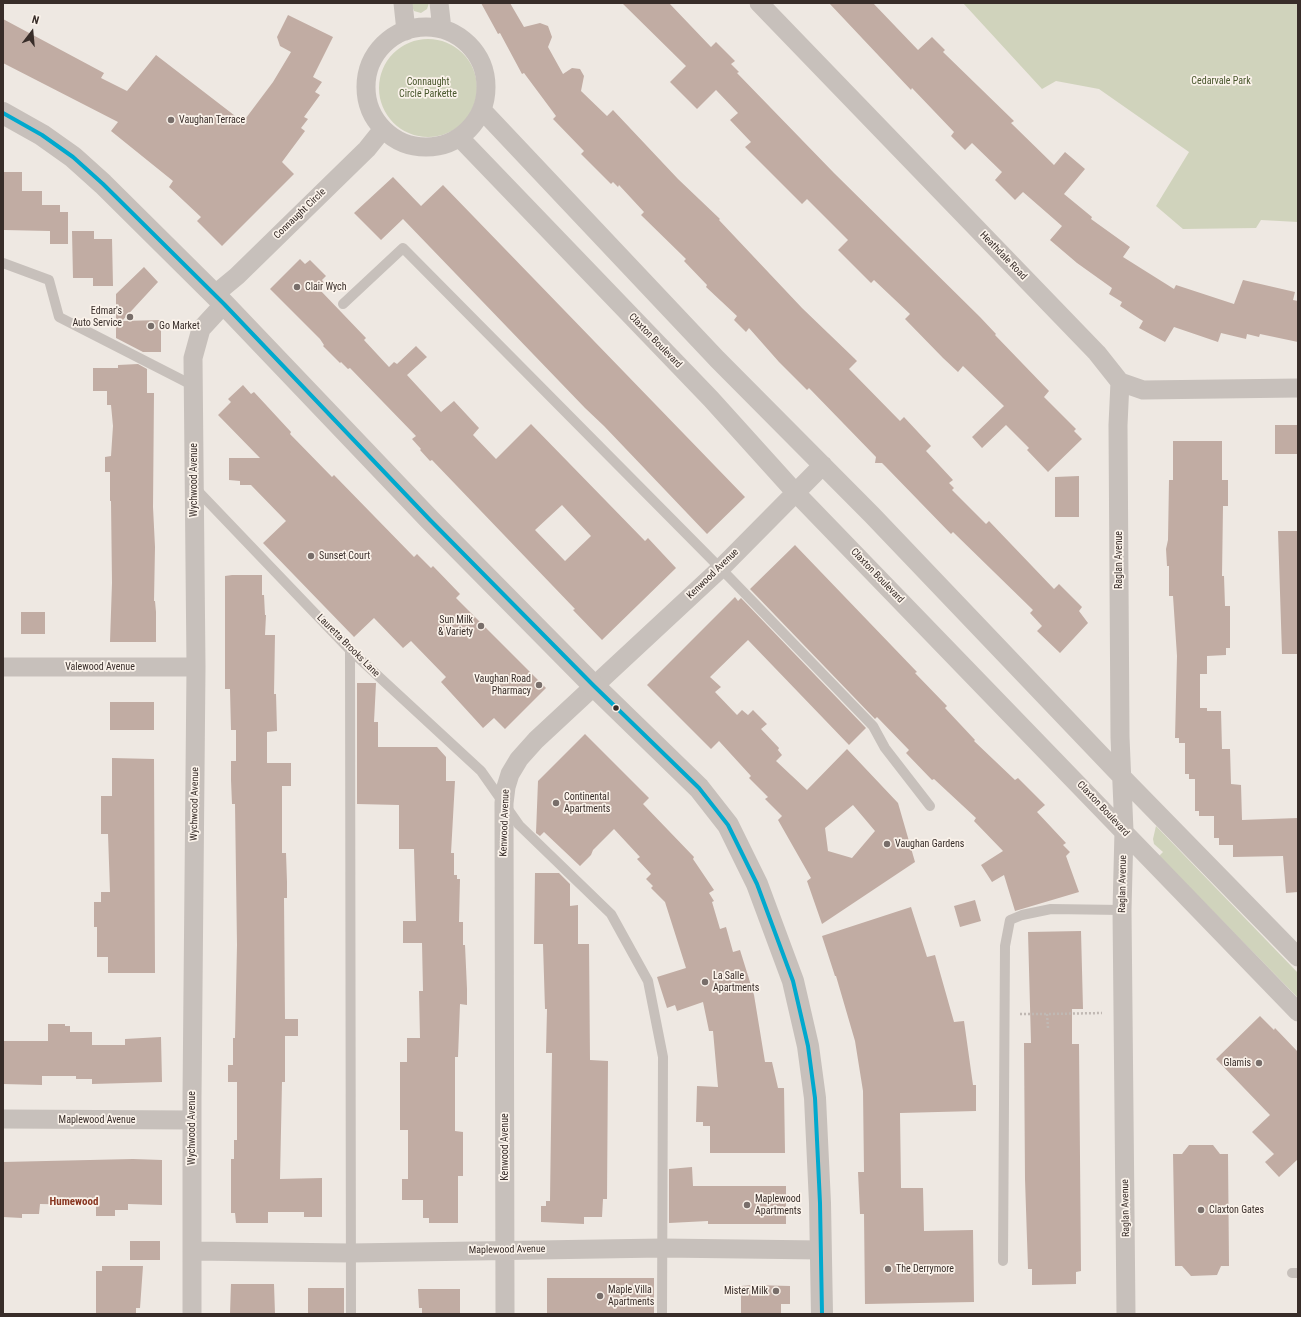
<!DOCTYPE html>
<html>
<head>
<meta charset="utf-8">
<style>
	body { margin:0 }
	#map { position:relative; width:1301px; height:1317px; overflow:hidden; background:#eee8e2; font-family:"Roboto Condensed",sans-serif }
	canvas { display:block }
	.frame { position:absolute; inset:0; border:4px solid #382d29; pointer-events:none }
	.north { position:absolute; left:12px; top:12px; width:40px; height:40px; -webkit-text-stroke:3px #faf2ea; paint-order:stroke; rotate:16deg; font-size:11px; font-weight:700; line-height:16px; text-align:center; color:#382d29 }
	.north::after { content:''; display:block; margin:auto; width:14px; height:18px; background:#382d29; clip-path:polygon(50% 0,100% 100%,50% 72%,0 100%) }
</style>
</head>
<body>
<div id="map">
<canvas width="1301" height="1317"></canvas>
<div class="frame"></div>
<div class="north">N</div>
</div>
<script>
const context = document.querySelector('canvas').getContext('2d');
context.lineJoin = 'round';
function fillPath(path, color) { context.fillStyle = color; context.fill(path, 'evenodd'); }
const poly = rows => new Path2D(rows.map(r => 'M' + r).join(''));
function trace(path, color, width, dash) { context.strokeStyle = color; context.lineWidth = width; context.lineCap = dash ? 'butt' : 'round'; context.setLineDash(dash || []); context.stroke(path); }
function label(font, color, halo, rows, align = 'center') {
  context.font = font + ' "Roboto Condensed",sans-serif'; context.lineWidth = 3.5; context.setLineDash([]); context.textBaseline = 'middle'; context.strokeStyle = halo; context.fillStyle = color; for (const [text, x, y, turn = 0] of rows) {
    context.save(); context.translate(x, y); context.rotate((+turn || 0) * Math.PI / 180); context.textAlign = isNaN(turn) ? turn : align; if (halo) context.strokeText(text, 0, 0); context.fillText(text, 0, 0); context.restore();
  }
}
const green = poly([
	[411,3,429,3,427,9,421,13,414,11],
	[963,3,1298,3,1298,222,1261,220,1256,228,1183,229,1156,206,1189,152,1099,89,1056,81,1042,89],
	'379 88a49 49 0 1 1 98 0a49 49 0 1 1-98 0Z',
	[1156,826,1298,973,1298,998,1159,856,1163,852,1154,844,1153,839]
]);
const building = poly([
	[481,3,510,3,524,27,540,23,548,26,552,37,548,47,563,74,572,68,580,69,584,76,581,91,607,116,613,110,678,179,720,219,719,220,802,308,854,358,857,361,849,369,900,421,904,417,931,446,926,451,953,480,949,483,954,488,952,490,986,524,989,521,1054,589,1059,584,1082,607,1079,611,1088,623,1060,653,1037,631,1042,626,1030,613,1033,610,953,532,951,534,886,467,882,463,875,463,876,457,809,388,807,390,779,362,749,328,746,332,734,320,737,316,706,287,707,285,684,261,686,259,641,215,644,212,619,185,618,187,613,182,611,184,581,154,584,151,553,119,556,116,524,73,522,74,500,33,498,34],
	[622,3,669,3,711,47,716,42,735,61,731,64,739,72,737,73,834,173,980,317,996,334,995,335,1049,391,1044,397,1076,429,1074,431,1082,439,1048,472,1027,450,1029,448,1006,425,982,448,972,437,1004,406,963,366,958,372,943,358,905,319,910,314,874,280,871,283,838,250,848,240,807,199,802,204,745,147,751,142,730,120,738,113,716,90,697,109,670,82,686,66],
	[829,3,873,3,918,50,932,37,945,50,943,52,1014,121,1011,123,1054,165,1065,152,1085,169,1064,194,1092,217,1091,219,1130,247,1123,257,1174,289,1176,285,1234,304,1243,280,1295,292,1293,300,1298,301,1298,342,1260,334,1259,337,1247,334,1246,339,1221,333,1218,342,1174,327,1165,342,1139,328,1143,321,1120,306,1122,302,1109,294,1112,288,1077,263,1050,240,1062,226,1023,192,1015,200,995,180,1002,172,972,143,965,150,951,136,954,132,912,88,911,90],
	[288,15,333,37,313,77,322,82,315,92,320,95,304,117,308,119,301,128,305,131,282,162,294,174,222,246,197,221,201,217,169,187,173,181,111,131,118,122,3,63,3,19,104,73,101,78,127,91,156,55,243,122,273,82,291,52,280,46,277,37],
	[4,172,22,172,22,191,42,191,42,205,60,205,60,212,68,212,68,244,50,244,50,231,4,230],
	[393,177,421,206,443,185,745,497,707,534,604,426,585,408,403,219,381,240,354,213],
	[72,231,94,231,94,239,112,239,113,286,93,286,93,278,73,278],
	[300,259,305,264,310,260,326,276,322,280,325,284,320,290,366,338,364,340,389,367,394,362,397,364,416,346,427,357,407,375,441,412,454,401,479,428,473,435,496,459,531,424,645,541,648,538,676,568,602,640,573,610,575,609,432,460,430,461,420,450,421,449,412,439,416,436,350,368,348,369,341,362,340,363,323,346,324,345,320,339,270,289],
	[562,505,591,536,565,561,535,530],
	[144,267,158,282,122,321,161,320,161,352,143,352,116,338,116,294],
	[138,364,147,369,147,393,154,393,153,507,155,547,154,601,155,601,156,612,156,642,110,642,112,583,111,501,110,501,110,472,105,472,105,457,111,456,113,426,111,405,107,405,107,391,93,391,93,368,118,368,118,365],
	[243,385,251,394,254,392,291,432,290,434,332,477,334,475,414,557,417,554,431,568,433,566,460,594,456,598,546,688,505,729,494,718,483,728,441,682,446,677,411,641,403,648,374,618,354,637,263,543,286,521,251,485,240,485,240,481,229,480,229,458,260,458,218,415,231,402,228,399],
	[1275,425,1298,425,1298,454,1275,454],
	[1173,441,1222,441,1222,480,1228,480,1228,506,1223,506,1222,576,1224,576,1225,606,1230,606,1230,648,1226,648,1226,655,1207,656,1207,674,1200,674,1200,708,1207,708,1207,711,1221,711,1222,749,1230,749,1231,784,1241,785,1242,820,1298,818,1298,892,1286,893,1283,856,1233,857,1233,845,1219,845,1219,838,1214,838,1214,816,1199,816,1199,811,1195,811,1195,779,1189,779,1189,774,1185,774,1185,743,1179,743,1179,738,1175,738,1177,656,1173,596,1169,596,1169,566,1167,566,1166,549,1168,540,1169,480,1173,480],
	[1079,476,1079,517,1055,517,1055,477],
	[1278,531,1298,531,1298,654,1282,654],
	[795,545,917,672,915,673,947,706,945,708,975,740,974,741,1015,780,1018,778,1045,805,1037,812,1066,843,1063,845,1070,852,1066,856,1079,892,1015,911,1004,875,992,882,981,865,1003,851,974,821,976,818,934,779,932,780,906,753,909,750,877,717,875,719,750,589],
	[232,575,262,575,262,595,264,595,265,615,266,615,265,635,275,635,274,694,276,694,277,731,267,732,267,763,291,763,291,786,282,786,282,853,286,853,287,882,287,898,284,898,285,1019,298,1019,298,1036,285,1036,285,1082,282,1082,280,1179,322,1178,322,1217,304,1217,304,1212,268,1212,268,1223,236,1223,235,1213,231,1213,231,1159,234,1159,234,1140,237,1140,237,1082,228,1082,228,1065,233,1065,233,1038,235,1038,237,945,235,804,232,804,231,780,231,761,236,761,236,730,231,730,230,689,225,689,225,576],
	[735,597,738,601,741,598,866,728,849,745,748,640,710,677,721,687,715,692,737,715,742,710,748,715,753,710,767,724,761,729,779,748,778,750,782,755,776,761,807,790,847,749,898,803,915,862,822,924,807,881,811,878,778,820,782,816,765,799,768,797,749,778,751,776,719,741,711,749,647,685],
	[853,805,875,831,852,858,828,851,825,828],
	[21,612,45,612,45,634,21,634],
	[357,683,376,683,374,722,378,722,378,747,437,747,446,757,446,781,455,781,451,853,454,853,454,875,457,875,457,879,460,879,459,922,463,922,463,945,465,945,467,989,467,1005,460,1004,458,1057,455,1057,455,1131,463,1132,463,1176,458,1176,458,1223,429,1223,429,1218,423,1218,423,1200,402,1200,402,1179,408,1179,408,1130,400,1130,400,1062,407,1062,407,1038,420,1038,419,991,423,991,422,943,403,943,403,921,416,921,414,849,399,849,399,805,357,804],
	[110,702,154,702,154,730,110,730],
	[585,734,649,798,643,804,694,857,693,859,714,890,709,893,714,901,712,902,720,929,726,927,733,952,740,950,754,995,765,1062,772,1062,778,1088,784,1088,785,1153,710,1153,710,1126,703,1126,703,1122,696,1122,697,1086,718,1087,713,1031,709,1031,703,1002,677,1011,675,1005,667,1008,657,977,686,968,665,902,651,888,653,886,646,879,651,874,637,859,640,857,614,829,593,850,591,855,580,866,544,832,540,836,536,833,538,781],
	[112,758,154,759,155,973,108,973,108,957,97,957,97,927,94,927,94,902,101,902,101,892,110,892,108,834,101,834,101,796,112,796],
	[535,873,559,873,570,884,570,906,578,905,578,944,589,944,590,1060,608,1061,607,1199,603,1199,602,1217,584,1217,584,1224,541,1222,541,1206,546,1206,546,1201,550,1201,552,1053,546,1053,547,1009,545,1009,543,944,534,944],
	[975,900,981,921,960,927,954,906],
	[911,907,927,957,935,955,954,1022,964,1021,973,1085,976,1085,976,1111,900,1113,901,1188,923,1188,924,1231,973,1230,974,1302,865,1304,864,1214,860,1214,858,1172,864,1172,863,1091,855,1041,836,976,835,976,822,936],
	[1081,931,1083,1009,1072,1009,1072,1044,1079,1044,1081,1271,1076,1272,1076,1284,1032,1285,1032,1269,1028,1269,1025,1179,1024,1043,1031,1043,1028,932],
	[1260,1016,1274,1030,1275,1028,1298,1052,1298,1159,1279,1177,1265,1162,1274,1154,1252,1132,1270,1115,1216,1059],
	[48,1024,65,1024,65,1026,70,1026,70,1032,92,1032,92,1045,125,1045,125,1039,161,1037,162,1082,92,1084,92,1079,76,1079,76,1076,42,1076,42,1085,3,1084,3,1041,48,1041],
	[1189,1145,1213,1145,1220,1154,1228,1154,1229,1266,1221,1266,1217,1275,1191,1276,1182,1266,1175,1266,1173,1154,1182,1154],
	[133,1159,162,1160,162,1205,128,1204,128,1210,115,1210,115,1216,96,1216,96,1205,40,1204,39,1214,22,1214,22,1218,3,1217,3,1162],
	[692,1167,693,1186,786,1186,786,1224,708,1224,708,1221,669,1223,669,1169],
	[130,1241,160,1241,160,1260,130,1260],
	[102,1266,143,1266,140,1308,136,1308,136,1314,96,1313,96,1271,102,1271],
	[547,1278,654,1278,654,1314,547,1314],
	[231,1284,274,1284,275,1314,230,1314],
	[753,1285,790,1286,790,1304,781,1304,781,1314,741,1314,741,1286],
	[308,1288,344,1288,344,1314,308,1314],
	[418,1289,460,1289,460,1314,422,1314,422,1308,419,1308]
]);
const path = poly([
	[1020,1014,1047,1014],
	[1048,1028,1047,1014,1102,1013]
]);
const service = poly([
	[3,263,49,280,59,317,194,386],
	[343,304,403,248,730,578,873,726,885,748,930,806],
	[195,488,350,650,481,771,519,825,611,914,648,981,663,1057,662,1314],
	[350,650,351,1314],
	[1003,1261,1005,946,1010,920,1022,915,1051,909,1122,910],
	[1292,1273,1298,1273]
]);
const minor = poly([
	[403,3,406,31],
	[439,3,442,29],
	[759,3,1097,353,1120,382,1143,390,1298,388],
	'366 87a60 60 0 1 1 120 0a60 60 0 1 1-120 0Z',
	[482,110,717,359,872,515,1122,777,1298,957],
	[459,137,711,399,795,492,1298,1012],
	[214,295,237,276,367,149,383,129],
	[1120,382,1118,425,1120,737,1124,831,1122,910,1126,1314],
	[3,667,196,667],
	[3,1119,192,1120],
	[192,1251,351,1253,662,1248,821,1250],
	[192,1314,192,1097,196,667,193,358,201,329,224,304],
	[505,1314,504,803,506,787,510,774,519,759,536,740,720,569,823,465]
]);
const tertiary = poly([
	[3,113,42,135,73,157,103,184,224,304,430,520,593,685,699,788,728,825,757,884,793,981,808,1046,815,1098,820,1203,822,1314]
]);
const bus1 = poly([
	[3,113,42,135,73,157,103,184,224,304,430,520,593,685,699,788,728,825,757,884,793,981,808,1046,815,1098,820,1203,822,1314]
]);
const markers = [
	[171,120,4,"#786e6a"],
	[297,287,4,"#786e6a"],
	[130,317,4,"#786e6a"],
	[151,326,4,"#786e6a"],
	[311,556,4,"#786e6a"],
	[481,626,4,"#786e6a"],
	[539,685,4,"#786e6a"],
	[616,708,3.5,"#382d29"],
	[556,803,4,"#786e6a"],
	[887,844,4,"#786e6a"],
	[705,982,4,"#786e6a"],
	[1259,1063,4,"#786e6a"],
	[747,1205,4,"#786e6a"],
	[1201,1210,4,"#786e6a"],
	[888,1269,4,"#786e6a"],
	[776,1291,4,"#786e6a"],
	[600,1296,4,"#786e6a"]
];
const parkNames = [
	["Cedarvale Park",1221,81],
	["Connaught",428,82],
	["Circle Parkette",428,94]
];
const poiNames = [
	["Vaughan Terrace",179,120],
	["Clair Wych",305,287],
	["Edmar's",122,311,"right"],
	["Auto Service",122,323,"right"],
	["Go Market",159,326],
	["Sunset Court",319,556],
	["Sun Milk",473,620,"right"],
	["& Variety",473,632,"right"],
	["Vaughan Road",531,679,"right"],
	["Pharmacy",531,691,"right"],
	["Continental",564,797],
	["Apartments",564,809],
	["Vaughan Gardens",895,844],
	["La Salle",713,976],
	["Apartments",713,988],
	["Glamis",1251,1063,"right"],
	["Maplewood",755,1199],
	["Apartments",755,1211],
	["Claxton Gates",1209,1210],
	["The Derrymore",896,1269],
	["Maple Villa",608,1290],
	["Apartments",608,1302],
	["Mister Milk",768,1291,"right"]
];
const streetNames = [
	["Connaught Circle",300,214,-44],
	["Heathdale Road",1003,256,46],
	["Claxton Boulevard",655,341,46],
	["Wychwood Avenue",194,480,-90],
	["Raglan Avenue",1119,560,-90],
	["Kenwood Avenue",713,574,-44],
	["Claxton Boulevard",877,576,46],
	["Lauretta Brooks Lane",348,646,45],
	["Valewood Avenue",100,667],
	["Wychwood Avenue",195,804,-89],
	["Claxton Boulevard",1103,809,47],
	["Kenwood Avenue",505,823,-88],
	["Raglan Avenue",1123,884,-89],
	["Maplewood Avenue",97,1120],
	["Wychwood Avenue",192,1128,-90],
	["Kenwood Avenue",505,1147,-90],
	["Raglan Avenue",1126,1208,-91],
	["Maplewood Avenue",507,1250,-1]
];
const neighbourhoodNames = [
	["Humewood",74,1202]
];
fillPath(green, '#d0d3bc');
fillPath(building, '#c1aca3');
trace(path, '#c0b8b3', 2.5, [2, 2]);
trace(service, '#c7c0bb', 10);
trace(minor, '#c7c0bb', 19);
trace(tertiary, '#c7c0bb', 22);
trace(bus1, '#00a9ce', 4);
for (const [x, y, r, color] of markers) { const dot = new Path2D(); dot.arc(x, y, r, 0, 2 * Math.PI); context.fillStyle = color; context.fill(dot); trace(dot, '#faf2ea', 1.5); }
label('10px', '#48562c', '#faf2ea', parkNames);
label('10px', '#382d29', '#faf2ea', poiNames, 'left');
label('10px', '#382d29', '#faf2ea', streetNames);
label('bold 11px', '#883621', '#faf2ea', neighbourhoodNames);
</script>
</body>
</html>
